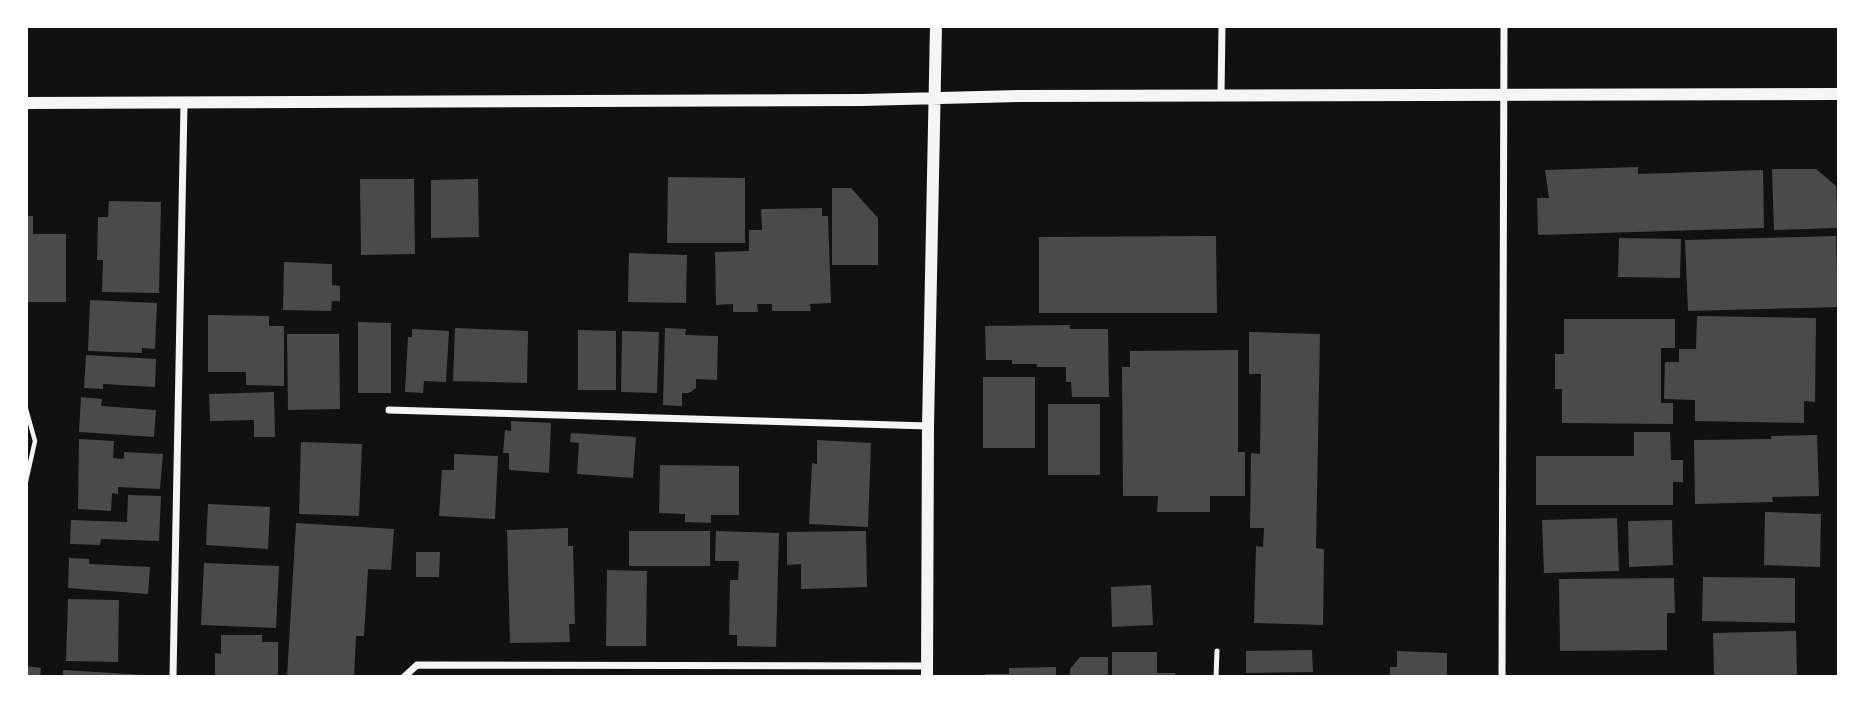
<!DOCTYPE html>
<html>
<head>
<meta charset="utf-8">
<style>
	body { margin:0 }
	#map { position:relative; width:1865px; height:703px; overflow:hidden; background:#111; font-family:Commissioner,sans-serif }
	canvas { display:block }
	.frame { position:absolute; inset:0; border:28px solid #fff; pointer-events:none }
</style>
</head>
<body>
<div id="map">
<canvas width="1865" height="703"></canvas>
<div class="frame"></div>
</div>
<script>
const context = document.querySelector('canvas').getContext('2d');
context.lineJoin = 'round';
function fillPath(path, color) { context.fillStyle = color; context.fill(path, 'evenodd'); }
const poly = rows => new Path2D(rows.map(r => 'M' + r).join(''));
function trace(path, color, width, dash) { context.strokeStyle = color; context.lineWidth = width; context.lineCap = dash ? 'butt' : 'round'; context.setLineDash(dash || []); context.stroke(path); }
const building = poly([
	[1638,167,1638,174,1763,170,1764,228,1538,235,1537,198,1549,198,1545,170],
	[1772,169,1816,169,1836,186,1838,228,1774,230],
	[668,177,745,178,745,243,667,243],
	[360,179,414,179,415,254,361,255],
	[478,179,479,237,431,238,431,180],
	[832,188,851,188,878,218,878,265,832,265],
	[109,201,161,202,159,293,102,292,103,260,97,260,98,217,108,217],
	[822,208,822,216,828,216,831,303,810,304,811,311,772,311,772,304,757,304,758,312,733,312,733,304,716,305,715,252,749,251,749,230,762,230,761,209],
	[26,216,33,216,33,234,66,234,66,302,26,302],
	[1216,236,1217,313,1039,313,1039,237],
	[1836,236,1838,307,1688,311,1685,240],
	[1619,238,1681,239,1680,278,1618,277],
	[629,253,687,255,686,303,628,302],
	[284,262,332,264,332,285,340,286,340,301,332,301,331,311,283,310],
	[90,300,157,303,155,349,142,348,142,353,88,351],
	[208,315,269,316,269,326,284,326,284,386,246,385,246,372,208,372],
	[1697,316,1816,318,1815,402,1804,401,1804,423,1695,421,1695,400,1664,399,1665,362,1679,362,1679,349,1696,349],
	[1564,319,1675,319,1675,348,1661,348,1661,403,1673,403,1673,424,1562,423,1562,389,1555,389,1555,354,1564,354],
	[358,322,391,323,391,393,358,393],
	[1070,325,1070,329,1108,329,1109,397,1072,397,1071,382,1066,382,1066,367,1037,367,1037,364,1012,364,1012,360,986,360,985,326],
	[455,328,528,331,527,383,453,381],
	[665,328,686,329,685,335,718,336,717,380,696,379,696,388,689,393,682,393,682,406,663,405],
	[412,329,449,331,446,382,424,381,423,393,405,392,408,337,412,337],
	[578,330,616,331,616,390,578,390],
	[622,331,659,332,657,393,621,392],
	[1249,332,1320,334,1316,548,1324,549,1323,625,1254,623,1256,546,1263,547,1264,528,1250,528,1251,453,1260,454,1261,374,1249,374],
	[287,334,339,334,340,409,288,410],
	[1238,350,1238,452,1245,452,1245,496,1210,496,1210,512,1157,512,1158,496,1123,496,1122,367,1130,367,1130,351],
	[86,355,156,359,155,387,103,384,103,389,84,388],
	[983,377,1035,377,1035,448,983,448],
	[274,392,275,437,254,437,254,420,210,421,209,394],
	[81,397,102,399,101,406,156,410,154,437,79,432],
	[1048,404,1100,404,1100,475,1048,475],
	[511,421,551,423,549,473,509,470,509,453,503,453,505,430,511,431],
	[1634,432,1670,432,1671,460,1683,460,1683,482,1673,482,1673,505,1536,505,1536,456,1634,456],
	[571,433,636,437,633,478,577,474,579,443,570,442],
	[1817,435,1819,496,1772,497,1773,502,1695,504,1694,440,1771,439,1771,436],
	[79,439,114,441,113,458,124,459,124,452,163,454,160,489,118,487,118,494,112,493,111,511,78,509],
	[817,440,871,443,868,527,809,524,812,463,817,464],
	[301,442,362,444,359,516,299,514],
	[454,454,498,456,495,519,439,516,442,470,454,470],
	[660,465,739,466,739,515,711,515,711,523,685,522,685,514,659,513],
	[128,495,161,496,159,541,101,539,100,545,70,544,71,520,127,522],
	[208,504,270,507,268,549,206,545],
	[1765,512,1821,514,1820,567,1764,565],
	[1617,518,1619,571,1544,573,1542,520],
	[1672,520,1673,565,1629,567,1628,521],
	[296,523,394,529,391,570,368,569,364,636,356,636,354,677,287,677],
	[568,528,568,546,573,546,575,624,569,624,570,642,510,643,507,530],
	[629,531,710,531,710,566,629,566],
	[716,531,779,533,776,647,737,646,737,635,729,635,730,580,738,580,739,561,715,561],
	[866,531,867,587,801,589,801,564,787,565,787,532],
	[416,552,440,552,439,577,416,577],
	[69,558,89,559,89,564,150,567,148,594,68,588],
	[204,563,279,566,276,628,201,625],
	[607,570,647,571,646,646,606,646],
	[1703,577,1795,578,1795,623,1702,621],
	[1674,578,1675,613,1667,613,1667,650,1560,651,1559,579],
	[1151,585,1153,625,1112,627,1111,587],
	[68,599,119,600,118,662,66,661],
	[1796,631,1797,677,1714,677,1713,633],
	[221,635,262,635,262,642,278,642,278,677,215,677,215,653,221,654],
	[1312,650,1313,672,1246,673,1246,651],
	[1397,651,1447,653,1447,677,1390,677,1390,667,1397,667],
	[1112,652,1157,652,1157,673,1175,673,1175,677,1112,677],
	[1080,657,1108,657,1108,677,1070,677,1070,669],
	[26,666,41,668,40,677,26,677],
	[1056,667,1056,677,985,677,985,674,1009,674,1009,668],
	[63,670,146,675,146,677,63,677]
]);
const path = poly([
	[26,409,35,441,26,481]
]);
const service = poly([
	[1216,677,1217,651]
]);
const minor = poly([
	[1221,96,1222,26],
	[389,410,928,426],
	[173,677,184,104],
	[404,677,417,665,927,666],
	[1502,677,1504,26]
]);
const tertiary = poly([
	[26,103,862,100,1019,96,1839,94],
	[927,677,928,426,936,26]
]);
fillPath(building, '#4a4a4a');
trace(path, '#f5f5f5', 4.5);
trace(service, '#f5f5f5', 5);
trace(minor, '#f5f5f5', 7);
trace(tertiary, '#f5f5f5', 12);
</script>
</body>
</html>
